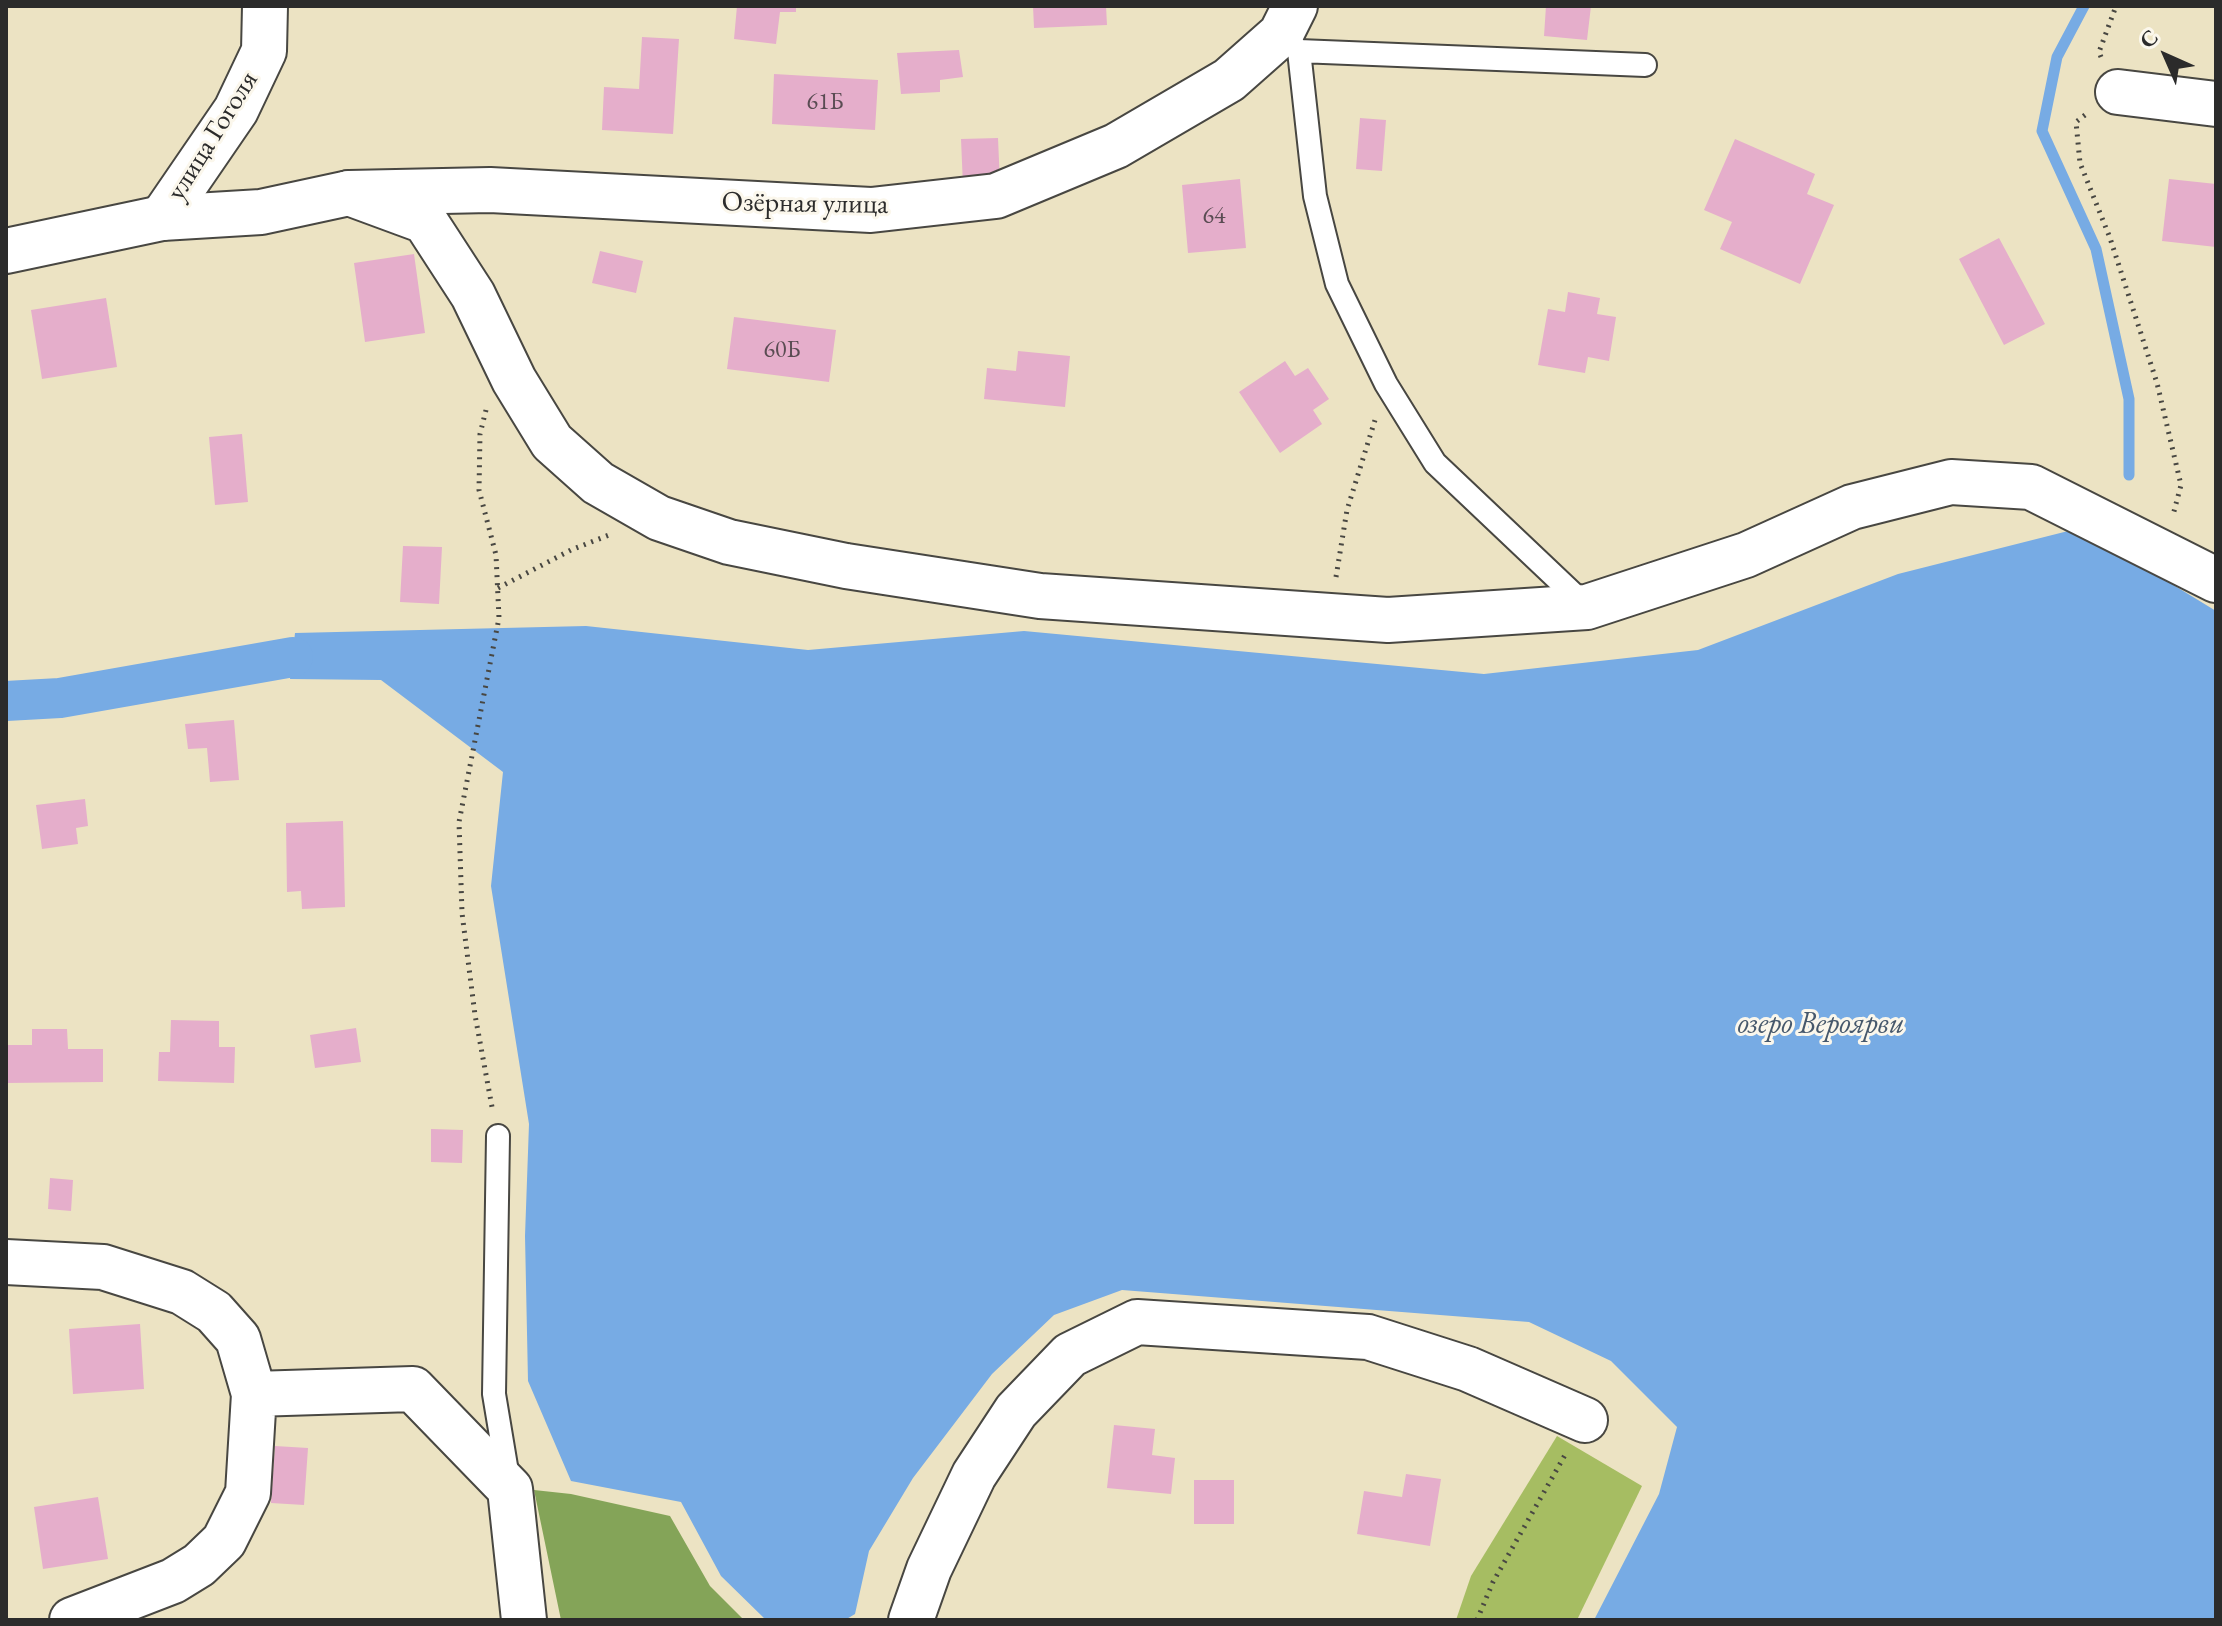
<!DOCTYPE html>
<html>
<head>
<meta charset="utf-8">
<style>
	body { margin:0 }
	#map { position:relative; width:2222px; height:1626px; overflow:hidden; background:#ece3c3; font-family:"EB Garamond",serif }
	canvas { display:block }
	.frame { position:absolute; inset:0; border:8px solid #2b2b2b; pointer-events:none }
	.north { position:absolute; left:2126px; top:16px; width:80px; height:80px; -webkit-text-stroke:6px #fbf7ec; paint-order:stroke; rotate:315deg; font-size:22px; font-weight:700; line-height:32px; text-align:center; color:#2b2b2b }
	.north::after { content:''; display:block; margin:auto; width:28px; height:36px; background:#2b2b2b; clip-path:polygon(50% 0,100% 100%,50% 72%,0 100%) }
</style>
</head>
<body>
<div id="map">
<canvas width="2222" height="1626"></canvas>
<div class="frame"></div>
<div class="north">С</div>
</div>
<script>
const context = document.querySelector('canvas').getContext('2d');
context.lineJoin = 'round';
function fillPath(path, color) { context.fillStyle = color; context.fill(path, 'evenodd'); }
const poly = rows => new Path2D(rows.map(r => 'M' + r).join(''));
function trace(path, color, width, dash) { context.strokeStyle = color; context.lineWidth = width; context.lineCap = dash ? 'butt' : 'round'; context.setLineDash(dash || []); context.stroke(path); }
function label(font, color, halo, rows, align = 'center') {
  context.font = font + ' "EB Garamond",serif'; context.lineWidth = 6; context.setLineDash([]); context.textBaseline = 'middle'; context.strokeStyle = halo; context.fillStyle = color; for (const [text, x, y, turn = 0] of rows) {
    context.save(); context.translate(x, y); context.rotate((+turn || 0) * Math.PI / 180); context.textAlign = isNaN(turn) ? turn : align; if (halo) context.strokeText(text, 0, 0); context.fillText(text, 0, 0); context.restore();
  }
}
const green = poly([
	[1557,1436,1642,1486,1577,1620,1456,1620,1471,1576]
]);
const forest = poly([
	[534,1490,571,1494,670,1516,710,1586,744,1620,561,1620]
]);
const water = poly([
	[2080,528,2216,611,2216,1620,1594,1620,1659,1494,1677,1427,1611,1361,1529,1322,1122,1290,1054,1315,992,1374,913,1478,869,1551,855,1614,845,1620,766,1620,721,1576,681,1502,571,1481,528,1381,525,1236,529,1124,491,886,503,772,381,680,290,679,295,633,586,626,808,650,1024,631,1484,674,1698,650,1898,574]
]);
const stream = poly([
	[2084,6,2057,57,2042,131,2096,249,2129,399,2129,475]
]);
const canal = poly([
	[6,701,60,698,293,657]
]);
const building = poly([
	[737,6,796,6,796,12,780,12,776,44,734,39],
	[1033,6,1106,6,1107,25,1034,28],
	[1546,6,1591,6,1587,40,1544,36],
	[642,37,679,39,673,134,602,130,604,87,639,89],
	[959,50,963,77,940,80,940,92,901,94,897,53],
	[774,74,878,80,875,130,772,124],
	[1360,118,1386,120,1382,171,1356,169],
	[998,138,1000,184,963,186,961,139],
	[1735,139,1815,174,1807,194,1834,205,1800,284,1720,249,1732,222,1704,210],
	[1240,179,1246,248,1188,253,1182,185],
	[2169,179,2216,184,2216,247,2162,241],
	[1999,238,2045,324,2004,345,1959,259],
	[600,251,643,261,636,293,592,283],
	[414,254,425,333,365,342,354,263],
	[1568,292,1600,298,1597,314,1616,317,1609,361,1588,357,1585,373,1538,365,1548,309,1565,312],
	[106,298,117,367,42,379,31,310],
	[734,317,836,330,829,382,727,369],
	[1018,351,1070,356,1065,407,984,399,987,368,1016,371],
	[1285,361,1295,376,1308,368,1329,399,1313,410,1322,424,1280,453,1239,392],
	[242,434,248,502,215,505,209,437],
	[403,546,442,547,439,604,400,602],
	[234,720,239,780,210,782,207,748,188,749,185,724],
	[85,799,88,826,76,828,78,844,42,849,36,805],
	[343,821,345,907,302,909,301,891,287,892,286,823],
	[171,1020,219,1021,219,1047,235,1047,234,1083,158,1081,159,1052,170,1052],
	[356,1028,361,1062,315,1068,310,1035],
	[32,1029,67,1029,68,1049,103,1049,103,1082,6,1083,6,1045,32,1045],
	[431,1129,463,1130,462,1163,431,1162],
	[50,1178,73,1180,71,1211,48,1209],
	[140,1324,144,1389,73,1394,69,1329],
	[1114,1425,1155,1429,1152,1455,1175,1458,1171,1494,1107,1488],
	[275,1446,308,1448,304,1505,271,1503],
	[1406,1474,1441,1479,1430,1546,1357,1534,1364,1491,1402,1497],
	[1194,1480,1234,1480,1234,1524,1194,1524],
	[98,1497,108,1559,43,1569,34,1507]
]);
const path = poly([
	[2101,57,2099,52,2116,6],
	[2085,115,2076,122,2080,163,2110,238,2157,383,2181,485,2173,515],
	[486,410,480,434,479,490,496,555,499,618,459,822,462,913,475,1015,492,1107],
	[1336,577,1347,510,1375,420],
	[498,588,571,550,609,535],
	[1477,1620,1493,1582,1565,1455]
]);
const service = poly([
	[1290,43,1299,51,1645,65],
	[1299,51,1315,196,1337,284,1386,384,1435,463,1587,607],
	[498,1136,494,1394,508,1478]
]);
const minor = poly([
	[2118,92,2216,104],
	[349,193,490,190,871,210,996,196,1116,146,1229,80,1281,34,1295,6],
	[162,218,236,110,264,51,265,6],
	[6,1262,103,1267,182,1292,214,1312,238,1339,254,1394,413,1389,510,1489,524,1620],
	[72,1620,173,1581,199,1565,224,1541,248,1493,254,1394],
	[911,1620,929,1569,974,1475,1016,1411,1070,1355,1137,1322,1368,1337,1468,1369,1585,1420]
]);
const tertiary = poly([
	[6,251,162,218,261,212,349,193,425,221,473,295,514,380,552,442,598,483,659,518,729,542,846,566,1040,596,1388,620,1587,607,1746,555,1852,507,1951,482,2031,487,2216,580]
]);
const numberNames = [
	["61Б",825,102],
	["64",1214,216],
	["60Б",782,350]
];
const streetNames = [
	["улица Гоголя",213,136,-58],
	["Озёрная улица",805,204,1]
];
const waterNames = [
	["озеро Вероярви",1821,1025]
];
fillPath(green, '#a6bd62');
fillPath(forest, '#84a458');
fillPath(water, '#77abe4');
trace(stream, '#77abe4', 11);
trace(canal, '#77abe4', 40);
fillPath(building, '#e5aecb');
trace(service, '#484742', 26);
trace(minor, '#484742', 48);
trace(tertiary, '#484742', 48);
trace(path, '#484742', 5, [2, 6]);
trace(service, '#fff', 22);
trace(minor, '#fff', 44);
trace(tertiary, '#fff', 44);
label('24px', '#5a4c53', null, numberNames);
label('28px', '#2b2b2b', '#fbf7ec', streetNames);
label('italic 30px', '#46586c', '#fbf7ec', waterNames);
</script>
</body>
</html>
